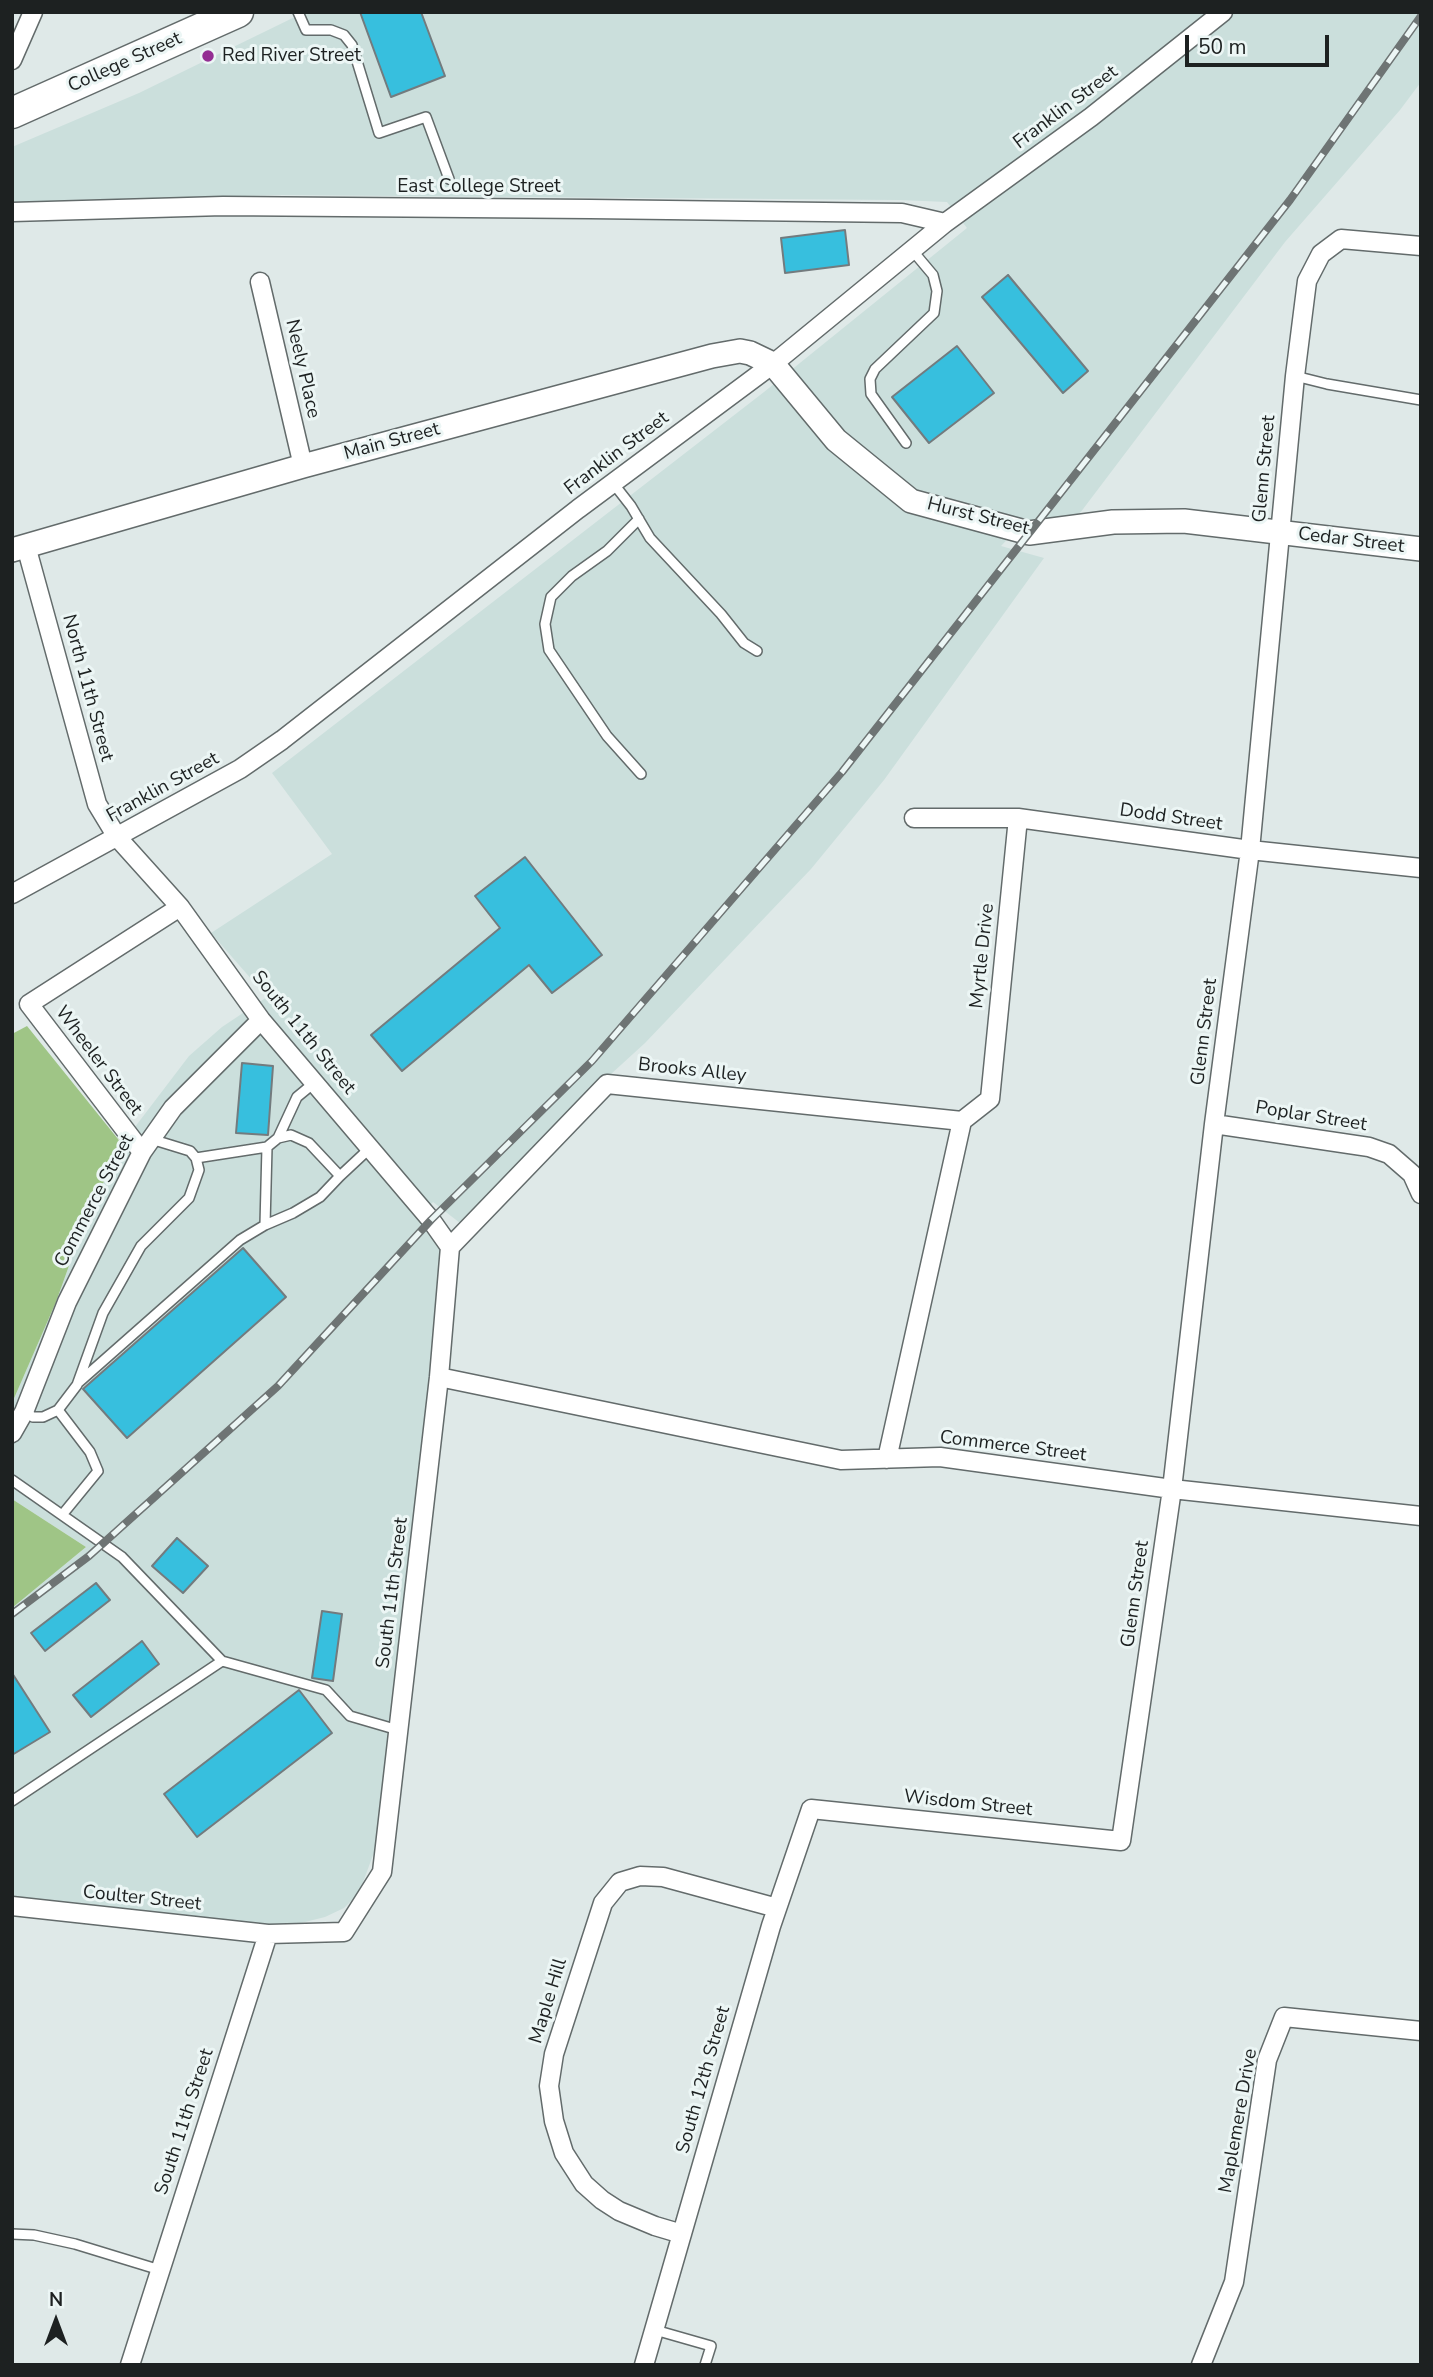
<!DOCTYPE html>
<html>
<head>
<meta charset="utf-8">
<style>
	body { margin:0 }
	#map { position:relative; width:1433px; height:2377px; overflow:hidden; background:#dfe9e8; font-family:"Nunito Sans",sans-serif }
	canvas { display:block }
	.frame { position:absolute; inset:0; border:14px solid #1d2121; pointer-events:none }
	.north { position:absolute; left:21px; top:2286px; width:70px; height:70px; -webkit-text-stroke:5px #ecf6f5; paint-order:stroke; rotate:0deg; font-size:19px; font-weight:700; line-height:28px; text-align:center; color:#1d2121 }
	.north::after { content:''; display:block; margin:auto; width:24px; height:32px; background:#1d2121; clip-path:polygon(50% 0,100% 100%,50% 72%,0 100%) }
	.scale { position:absolute; left:1185px; top:35px; width:144px; height:32px; box-sizing:border-box; border:4px solid #1d2121; border-top:0; padding-left:9px; font-size:21px; line-height:24px; white-space:nowrap; color:#1d2121; -webkit-text-stroke:5px #ecf6f5; paint-order:stroke }
</style>
</head>
<body>
<div id="map">
<canvas width="1433" height="2377"></canvas>
<div class="frame"></div>
<div class="north">N</div>
<div class="scale">50 m</div>
</div>
<script>
const context = document.querySelector('canvas').getContext('2d');
context.lineJoin = 'round';
function fillPath(path, color) { context.fillStyle = color; context.fill(path, 'evenodd'); }
const poly = rows => new Path2D(rows.map(r => 'M' + r).join(''));
function trace(path, color, width, dash) { context.strokeStyle = color; context.lineWidth = width; context.lineCap = dash ? 'butt' : 'round'; context.setLineDash(dash || []); context.stroke(path); }
function label(font, color, halo, rows, align = 'center') {
  context.font = font + ' "Nunito Sans",sans-serif'; context.lineWidth = 6; context.setLineDash([]); context.textBaseline = 'middle'; context.strokeStyle = halo; context.fillStyle = color; for (const [text, x, y, turn = 0] of rows) {
    context.save(); context.translate(x, y); context.rotate((+turn || 0) * Math.PI / 180); context.textAlign = isNaN(turn) ? turn : align; if (halo) context.strokeText(text, 0, 0); context.fillText(text, 0, 0); context.restore();
  }
}
const built = poly([
	[305,12,1421,12,1421,82,1400,110,1285,242,1074,521,1023,523,1001,546,1044,558,884,780,811,869,645,1043,576,1106,460,1223,433,1202,419,1217,440,1249,444,1267,376,1847,359,1893,344,1908,325,1917,293,1925,264,1927,12,1897,12,1608,86,1547,12,1499,12,1403,56,1302,85,1221,122,1144,189,1056,222,1027,267,997,211,933,332,854,272,773,764,392,967,228,947,202,899,200,278,195,12,203,12,147,139,93]
]);
const green = poly([
	[27,1026,122,1144,85,1221,56,1302,12,1403,12,1034],
	[12,1499,86,1547,12,1608]
]);
const building = poly([
	[360,12,421,12,445,76,391,97,360,12],
	[845,230,849,265,785,273,781,238,845,230],
	[1008,275,1088,371,1063,393,982,297,1008,275],
	[957,346,994,393,929,443,892,397,957,346],
	[525,857,602,955,552,993,529,965,402,1071,371,1035,500,928,475,896,525,857],
	[242,1063,273,1066,268,1135,236,1133,242,1063],
	[243,1248,286,1297,127,1438,83,1389,243,1248],
	[177,1538,208,1566,183,1593,152,1566,177,1538],
	[96,1583,110,1600,45,1651,31,1633,96,1583],
	[322,1611,342,1614,333,1681,312,1678,322,1611],
	[142,1641,159,1664,91,1717,73,1695,142,1641],
	[12,1673,50,1732,12,1755,12,1673],
	[299,1690,332,1733,197,1837,164,1794,299,1690]
]);
const service = poly([
	[298,12,306,30,331,30,344,35,352,45,379,133,426,117,449,179],
	[1295,376,1327,384,1421,400],
	[906,443,871,394,870,379,875,369,934,313,937,291,933,275,912,250],
	[613,483,631,506,650,538,721,614,744,643,757,651],
	[639,519,607,551,572,576,551,597,545,624,549,650,607,736,641,774],
	[278,1138,291,1135,309,1143,340,1176,370,1148],
	[196,1158,267,1147,278,1138,297,1097,314,1083],
	[265,1225,267,1147],
	[78,1383,240,1240,265,1225,293,1213,320,1197,340,1176],
	[58,1410,90,1452,98,1471,62,1515],
	[24,1412,33,1417,43,1417,58,1410,77,1385,103,1313,141,1246,189,1198,199,1170,196,1158,190,1151,151,1139],
	[12,1480,122,1557,222,1661],
	[12,1801,222,1661,326,1690,350,1716,398,1730],
	[12,2234,34,2235,75,2244,160,2270],
	[655,2330,711,2346,705,2365]
]);
const minor = poly([
	[12,60,33,12],
	[12,212,223,206,590,209,902,213,945,223],
	[260,282,303,466],
	[914,818,1018,818,1250,850,1421,868],
	[12,894,240,769,282,740,578,509,773,364,945,223,1091,117,1223,12],
	[1214,1124,1369,1147,1389,1154,1412,1174,1421,1194],
	[142,1152,29,1004,180,907],
	[450,1247,607,1084,962,1121,990,1099,1018,818],
	[439,1377,841,1460,940,1457,1172,1489,1421,1516],
	[12,1433,24,1412,67,1302,142,1152,173,1108,261,1020],
	[887,1459,962,1121],
	[12,1906,268,1934,344,1932,382,1872,439,1377,450,1247,431,1220,261,1020,180,907,117,837,97,804,26,546],
	[682,2234,655,2226,619,2211,602,2200,584,2184,564,2153,554,2121,549,2086,554,2054,603,1903,620,1882,640,1876,663,1877,777,1908],
	[130,2365,268,1934],
	[644,2365,771,1926,811,1809,1121,1841,1172,1489,1214,1124,1250,850,1295,376,1307,281,1321,254,1341,239,1421,246],
	[1201,2365,1234,2282,1267,2060,1284,2017,1421,2031]
]);
const tertiary = poly([
	[12,550,303,466,712,356,740,351,750,353,773,364,836,440,911,501,1029,533,1113,522,1184,521,1421,549]
]);
const primary = poly([
	[12,113,238,12]
]);
const rail = poly([
	[12,1614,89,1556,278,1386,431,1220,592,1061,842,772,1290,200,1421,16]
]);
const markers = [
	[208,56,7,"#942e93"]
];
const poiNames = [
	["Red River Street",222,56]
];
const streetNames = [
	["College Street",125,63,-24],
	["Franklin Street",1066,108,-37],
	["East College Street",479,187],
	["Neely Place",302,369,77],
	["Main Street",392,442,-15],
	["Franklin Street",617,454,-37],
	["Glenn Street",1265,469,-85],
	["Hurst Street",978,517,14],
	["Cedar Street",1351,541,7],
	["North 11th Street",87,688,75],
	["Franklin Street",163,788,-29],
	["Dodd Street",1171,818,8],
	["Myrtle Drive",983,956,-84],
	["Glenn Street",1205,1032,-83],
	["South 11th Street",303,1033,51],
	["Wheeler Street",98,1061,53],
	["Brooks Alley",692,1071,6],
	["Poplar Street",1311,1117,9],
	["Commerce Street",95,1201,-62],
	["Commerce Street",1013,1447,7],
	["South 11th Street",393,1593,-83],
	["Glenn Street",1136,1594,-82],
	["Wisdom Street",968,1804,6],
	["Coulter Street",142,1899,6],
	["Maple Hill",549,2001,-73],
	["South 12th Street",704,2080,-74],
	["Maplemere Drive",1239,2121,-80],
	["South 11th Street",185,2122,-72]
];
fillPath(built, '#cbdfdc');
fillPath(green, '#9fc586');
fillPath(building, '#37bfde');
trace(building, '#737b7e', 2);
trace(service, '#636b6b', 12);
trace(minor, '#636b6b', 21);
trace(tertiary, '#636b6b', 26);
trace(primary, '#636b6b', 33);
trace(service, '#fff', 9);
trace(minor, '#fff', 18);
trace(tertiary, '#fff', 23);
trace(primary, '#fff', 30);
trace(rail, '#6e7474', 8);
trace(rail, '#ecf6f5', 5, [16]);
for (const [x, y, r, color] of markers) { const dot = new Path2D(); dot.arc(x, y, r, 0, 2 * Math.PI); context.fillStyle = color; context.fill(dot); trace(dot, '#ecf6f5', 2.5); }
label('19px', '#1d2121', '#ecf6f5', poiNames, 'left');
label('19px', '#1d2121', '#ecf6f5', streetNames);
</script>
</body>
</html>
